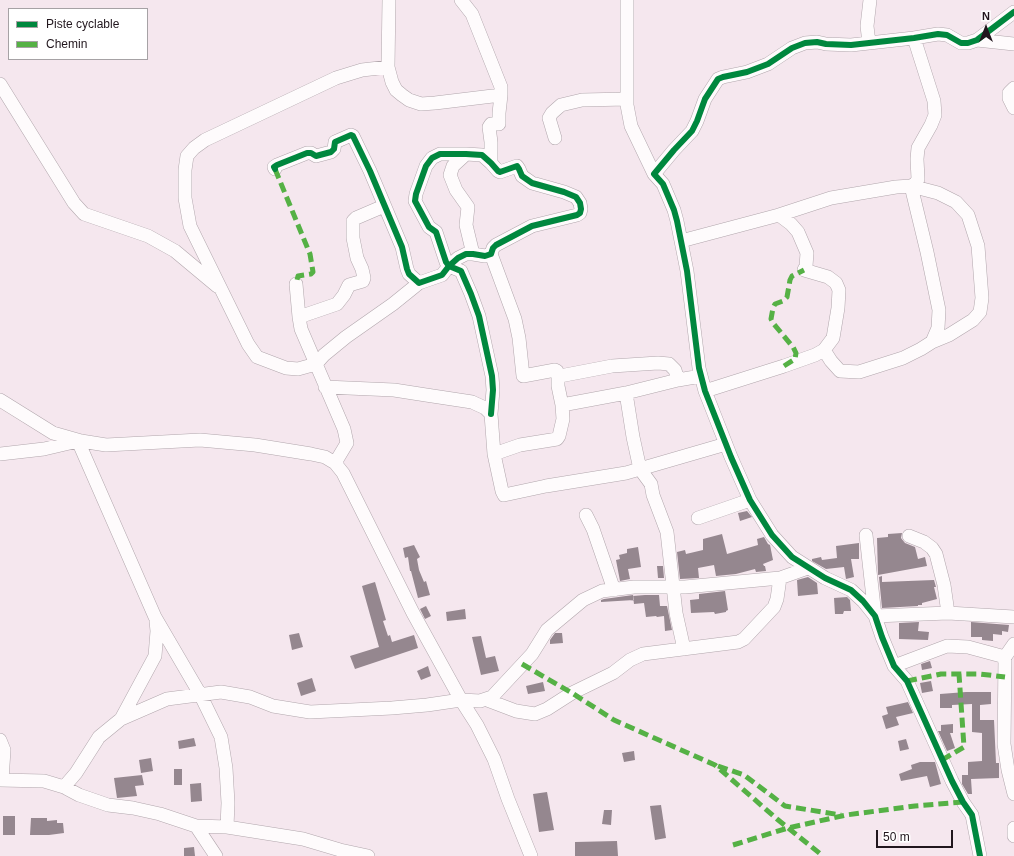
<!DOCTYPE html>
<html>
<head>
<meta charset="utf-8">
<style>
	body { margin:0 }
	#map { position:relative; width:1014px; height:856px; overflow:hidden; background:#f5e7ee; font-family:Arial,sans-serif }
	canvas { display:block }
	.legend { position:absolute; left:8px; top:8px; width:140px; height:52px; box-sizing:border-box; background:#fff; border:1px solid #a6a2a5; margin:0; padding:5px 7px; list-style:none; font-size:12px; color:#21161d }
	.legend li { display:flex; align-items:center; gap:8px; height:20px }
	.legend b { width:20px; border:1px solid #a6a2a5 }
	.north { position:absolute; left:966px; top:8px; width:40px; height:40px; -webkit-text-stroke:3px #fff; paint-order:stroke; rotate:0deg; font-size:11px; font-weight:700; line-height:16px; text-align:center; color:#21161d }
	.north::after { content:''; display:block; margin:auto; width:14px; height:18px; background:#21161d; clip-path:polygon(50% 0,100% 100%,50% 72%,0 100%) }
	.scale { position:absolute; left:876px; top:830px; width:77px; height:18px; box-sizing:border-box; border:2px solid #21161d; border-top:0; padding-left:5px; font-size:12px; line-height:14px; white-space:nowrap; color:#21161d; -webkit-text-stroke:3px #fff; paint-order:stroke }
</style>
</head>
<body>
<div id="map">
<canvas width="1014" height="856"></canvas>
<ul class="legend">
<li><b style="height:5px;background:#00873e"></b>Piste cyclable</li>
<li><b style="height:5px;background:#55b145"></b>Chemin</li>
</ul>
<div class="north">N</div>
<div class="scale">50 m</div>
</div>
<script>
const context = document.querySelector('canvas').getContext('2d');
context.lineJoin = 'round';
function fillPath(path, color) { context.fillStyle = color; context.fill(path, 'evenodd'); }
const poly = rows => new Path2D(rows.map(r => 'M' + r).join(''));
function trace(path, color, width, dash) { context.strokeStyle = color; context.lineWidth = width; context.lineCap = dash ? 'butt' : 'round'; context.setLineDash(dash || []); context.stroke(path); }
const building = poly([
	[747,511,752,517,740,521,738,513],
	[902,533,901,538,905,543,915,547,918,559,925,557,927,566,878,575,877,538,888,537,888,534],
	[722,534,727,554,758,545,757,539,764,537,768,544,770,545,773,560,763,564,764,566,765,566,766,571,756,572,755,569,736,574,716,576,714,565,698,568,699,578,680,579,677,552,685,550,686,554,703,550,703,539],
	[859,543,859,559,851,559,854,577,846,579,844,567,826,569,812,561,812,559,821,557,822,560,837,558,836,546],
	[414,545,420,557,417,559,419,570,424,582,426,581,430,595,418,598,411,571,410,571,408,557,405,558,403,548],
	[638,547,641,567,628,569,630,579,620,581,616,560,620,559,619,555,627,553,627,549],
	[657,566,663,566,664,578,658,578],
	[882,576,882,582,934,580,936,587,934,587,937,599,922,603,922,605,918,605,918,606,882,608,879,577],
	[808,577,817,583,818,594,798,596,797,580],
	[375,582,386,620,383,621,388,636,390,635,392,642,414,635,418,648,355,669,350,656,379,647,362,586],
	[725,591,728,610,726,611,726,612,715,614,714,612,691,613,690,600,699,599,699,594],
	[633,595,634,600,601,602,601,600,604,599],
	[645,595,659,595,660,606,667,606,672,630,665,631,664,616,657,617,656,616,646,617,644,603,634,604,633,596],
	[847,597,850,600,851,611,844,611,843,614,835,614,834,598],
	[426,606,431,616,425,619,420,609],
	[465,609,466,619,447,621,446,612],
	[919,622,918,631,929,632,928,640,899,639,899,623],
	[971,622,1009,625,1008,632,1002,631,1002,635,993,634,993,641,982,640,982,637,971,637],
	[299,633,303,647,292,650,289,635],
	[555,633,562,633,563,643,550,644,550,640],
	[481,636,486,658,495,656,499,671,481,675,472,637],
	[930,661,932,668,922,670,921,664],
	[428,666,431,676,421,680,417,671],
	[312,678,316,691,301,696,297,683],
	[931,681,933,691,922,693,920,683],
	[543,682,545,691,528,694,526,686],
	[966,692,991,692,991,704,980,705,980,720,994,720,996,763,999,763,999,778,971,779,972,794,968,794,962,784,962,775,968,775,968,762,982,761,982,733,972,732,972,704,952,705,952,708,940,708,940,694],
	[908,702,913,713,896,717,899,725,886,729,882,716,888,714,886,707],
	[953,724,953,733,950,733,955,748,947,751,938,731,941,731,941,725],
	[194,738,196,746,179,749,178,741],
	[906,739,909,749,900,751,898,741],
	[634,751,635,760,624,762,622,753],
	[151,758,153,771,141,773,139,760],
	[920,762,935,762,941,784,930,787,927,776,901,781,899,774,912,769,911,765],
	[174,769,182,769,182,785,174,785],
	[142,775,144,785,135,786,137,796,117,798,114,778],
	[201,783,202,801,191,802,190,784],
	[547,792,554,830,539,832,533,794],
	[661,805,666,838,655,840,650,806],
	[604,810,612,810,611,825,602,824],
	[3,816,15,816,15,835,3,835],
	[31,818,47,818,47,821,57,820,57,823,63,823,64,833,49,835,30,835],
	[617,841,618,856,575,856,575,842],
	[194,847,195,856,184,856,184,848]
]);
const minor = poly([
	[389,0,388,67,392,82,396,90,402,95,409,100,421,104,435,103,501,95],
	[461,0,472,14,501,87,501,95,499,113,499,124,491,124,489,127,491,142,491,163],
	[627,0,627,105,631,126,654,174],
	[977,40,1014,44],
	[869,43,867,26,870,0],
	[388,67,362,70,336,78,205,140,194,148,187,156,185,170,185,198,190,226,248,344,257,357,286,368,298,369,316,364,324,355,346,337,393,304,419,283],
	[0,84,74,203,84,214,148,236,175,251,217,286],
	[1014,88,1009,93,1009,98,1014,108],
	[555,138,549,118,552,113,561,105,582,100,627,99],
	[466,154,453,166,450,175,456,190,468,207,466,225,473,254],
	[275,169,274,167,277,165,307,153,311,153,316,156,331,152,334,149,335,142,351,135,353,136,370,171,402,247,407,269,409,274,419,283,442,275,449,266,458,258,466,254,473,254,485,256,491,254,493,248,496,245,532,226,577,215,580,213,581,209,580,203,576,197,564,192,532,183,522,176,519,169,517,166,500,172,498,171,491,163,482,155,466,154,440,154,432,158,426,166,416,194,415,201,429,227,436,232,446,262,449,266,461,271,471,294,479,316,492,376,493,390,491,414],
	[681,241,779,215,831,198,896,187,911,186,916,183,918,179,917,159,918,148,931,125,935,115,934,101,914,38],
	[491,254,515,319,519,338,523,376,555,370,557,371,558,375,560,376,612,366,658,363,669,364,675,370,678,380,701,376],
	[296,284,299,317],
	[824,350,831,361,840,371,859,372,903,358,921,349,932,342,938,328,939,310,927,252,911,186,938,193,956,202,968,215,978,246,982,298,980,312,973,320,949,335,932,342],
	[325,387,394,390,426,395,472,402,485,408,491,414,494,454,502,491,504,495,546,486,626,473,726,444],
	[705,391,784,366,815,355,824,350,833,338,838,308,839,290,836,283,828,277,804,270,806,266,807,253,798,232,791,224,779,215],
	[626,393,633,437,640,469,651,484,653,495,667,532,676,613,684,649],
	[0,400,53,433,81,441,106,445,200,440,255,445,311,454,325,457,335,463,343,473,413,613,461,700,477,725,494,759,508,799,531,856],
	[562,405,626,393,678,380],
	[0,454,44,449,78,441,155,617,200,694,221,737,226,768,228,803,227,827],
	[494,454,520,445,551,440,557,439,559,436,563,419,562,405,558,386,558,375],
	[335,463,347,443,344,429,301,329,299,317,337,304,344,295,349,285,363,281,364,278,362,269,357,258,353,238,353,221,356,218,384,206],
	[586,515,593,529,614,590],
	[698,518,750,500],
	[866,535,875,616,948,613,1014,617],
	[909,536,924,542,932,548,936,554,944,585,948,613],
	[1014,644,1005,657,1004,744,1008,770,1014,794],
	[894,666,947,646,968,647,1005,657],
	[487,700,516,711,535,714,547,709,572,693,613,673,630,660,643,654,738,642,744,639,774,607,777,599,780,578],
	[121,719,167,699,221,692,250,697,273,706,310,712,392,708,427,705,461,700,480,701,492,697,532,654,547,630,583,600,602,591,634,587,685,587,780,578,808,568],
	[0,740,4,750,2,780],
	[0,780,44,781,64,787,79,795,108,805,133,808,160,814,196,826,227,827,303,839,340,850,368,856],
	[64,787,76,773,99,737,121,719,155,656,157,631,156,621],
	[196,826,216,856],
	[1014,828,1014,836],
	[980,856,972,815,963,802,952,781,907,681,894,666,882,637,875,616,863,601,851,590,825,578,792,557,772,535,750,500,731,457,705,391,699,368,687,271,677,221,674,210,663,184,654,174,674,150,692,131,697,121,705,99,718,79,723,77,747,72,768,64,792,48,805,43,817,42,826,44,851,45,914,38,938,34,947,35,961,43,968,43,977,40,1014,12]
]);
const quiet = poly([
	[275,169,310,254,313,272,311,274,298,276,296,284],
	[784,366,795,359,796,353,793,347,773,323,771,319,773,308,775,304,783,301,787,297,790,280,792,276,804,270],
	[522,664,572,693,614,720,715,765,777,819,823,856],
	[907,681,941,674,980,674,1005,677],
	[942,760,964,747,959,674],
	[718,766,744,775,785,806,841,815],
	[733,845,788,828,846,815,915,806,963,802]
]);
const cycleway = poly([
	[275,169,274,167,277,165,307,153,311,153,316,156,331,152,334,149,335,142,351,135,353,136,370,171,402,247,407,269,409,274,419,283,442,275,449,266,458,258,466,254,473,254,485,256,491,254,493,248,496,245,532,226,577,215,580,213,581,209,580,203,576,197,564,192,532,183,522,176,519,169,517,166,500,172,498,171,491,163,482,155,466,154,440,154,432,158,426,166,416,194,415,201,429,227,436,232,446,262,449,266,461,271,471,294,479,316,492,376,493,390,491,414],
	[980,856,972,815,963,802,952,781,907,681,894,666,882,637,875,616,863,601,851,590,825,578,792,557,772,535,750,500,731,457,705,391,699,368,687,271,677,221,674,210,663,184,654,174,674,150,692,131,697,121,705,99,718,79,723,77,747,72,768,64,792,48,805,43,817,42,826,44,851,45,914,38,938,34,947,35,961,43,968,43,977,40,1014,12]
]);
fillPath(building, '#95878f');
trace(minor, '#b1a6ac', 14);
trace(minor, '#fefbfc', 13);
trace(quiet, '#55b145', 5, [10, 5]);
trace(cycleway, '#00873e', 6);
</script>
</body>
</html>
